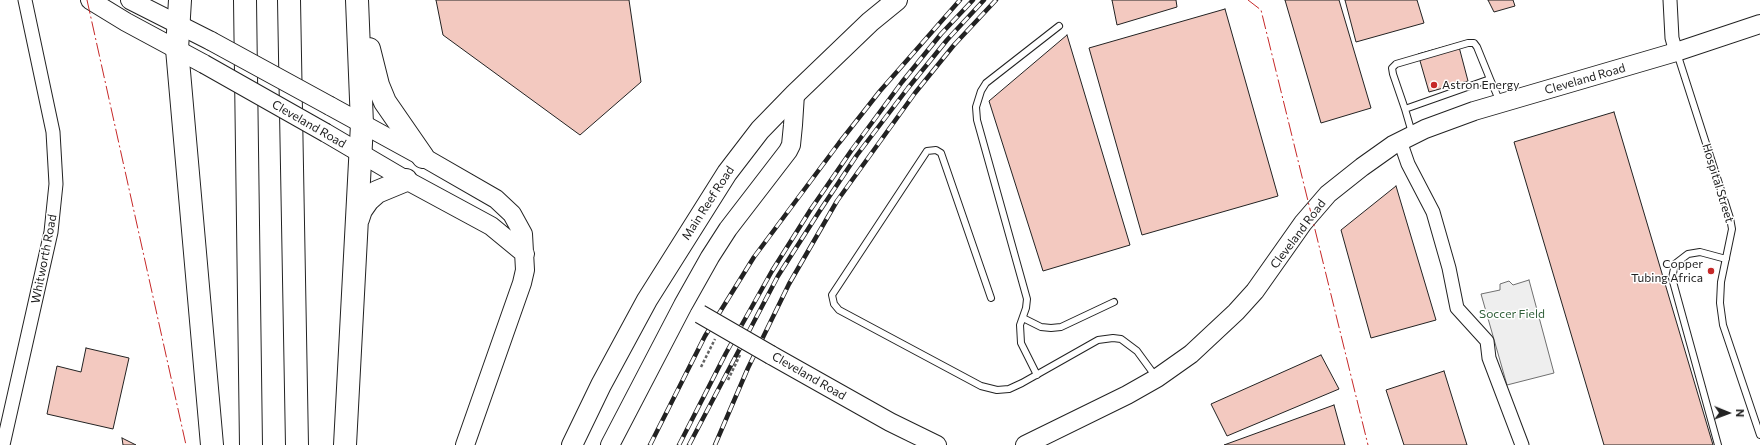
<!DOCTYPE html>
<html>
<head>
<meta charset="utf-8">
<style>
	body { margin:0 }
	#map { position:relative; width:1760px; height:445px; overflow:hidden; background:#fff; font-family:Commissioner,sans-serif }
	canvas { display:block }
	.north { position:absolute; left:1708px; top:393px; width:40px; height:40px; -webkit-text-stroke:3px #fff; paint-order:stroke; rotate:91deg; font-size:11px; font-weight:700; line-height:16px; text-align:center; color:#222 }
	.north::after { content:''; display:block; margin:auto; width:14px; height:18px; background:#222; clip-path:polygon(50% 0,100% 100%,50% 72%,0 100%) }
</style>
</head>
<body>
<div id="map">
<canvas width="1760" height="445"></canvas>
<div class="north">N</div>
</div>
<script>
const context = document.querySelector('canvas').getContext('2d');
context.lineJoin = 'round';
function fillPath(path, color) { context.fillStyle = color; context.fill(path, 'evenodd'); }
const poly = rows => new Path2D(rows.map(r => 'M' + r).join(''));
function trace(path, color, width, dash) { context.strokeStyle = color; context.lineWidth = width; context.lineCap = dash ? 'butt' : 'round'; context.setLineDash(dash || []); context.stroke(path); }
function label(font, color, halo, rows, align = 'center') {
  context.font = font + ' Commissioner,sans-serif'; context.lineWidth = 3; context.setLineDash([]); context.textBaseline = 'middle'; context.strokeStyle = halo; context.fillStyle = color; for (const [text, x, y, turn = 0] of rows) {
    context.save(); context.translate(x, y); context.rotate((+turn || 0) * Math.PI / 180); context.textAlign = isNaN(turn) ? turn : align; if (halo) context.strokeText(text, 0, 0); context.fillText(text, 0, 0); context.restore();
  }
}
const green = poly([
	[1529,280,1554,373,1507,385,1481,294,1500,290,1500,284,1509,281,1513,285,1529,280]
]);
const building = poly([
	[436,0,629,0,641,82,580,135,443,35,436,0],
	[1112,0,1176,0,1177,7,1117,25,1112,0],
	[1285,0,1339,0,1371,108,1321,123,1285,0],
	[1345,0,1417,0,1424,23,1356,42,1345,0],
	[1488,0,1513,0,1515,6,1494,12,1488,0],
	[1225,9,1278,196,1142,235,1089,48,1225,9],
	[1067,35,1130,245,1043,271,989,101,1067,35],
	[1458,43,1468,81,1429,92,1418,54,1458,43],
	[1614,112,1713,445,1604,445,1514,142,1614,112],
	[1396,186,1436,320,1371,338,1341,230,1396,186],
	[86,348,129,358,113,429,47,414,57,366,81,372,86,348],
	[1321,355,1339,389,1227,436,1211,404,1321,355],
	[1444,371,1467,445,1404,445,1386,390,1444,371],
	[1334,405,1345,445,1224,445,1334,405],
	[122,438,136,445,123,445,122,438]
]);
const path = poly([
	[701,367,715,339],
	[728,380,740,355]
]);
const lane = poly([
	[1677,53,1730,218,1732,229,1721,282,1720,303,1723,325,1760,435],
	[1405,109,1393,74,1392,68,1396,64,1468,43,1474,43,1477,47,1490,79],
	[1412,133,1405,109,1490,79,1500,102],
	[991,298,941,153,936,150,927,151,832,295,834,304,839,310,981,386,997,390,1009,389,1022,383,1098,340,1113,338,1121,339,1137,351,1156,377],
	[1023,318,1041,327,1051,328,1061,327,1114,302],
	[1037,375,1021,343,1020,325,1026,308,1027,299,977,120,976,107,981,91,986,83,1059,26],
	[1718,445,1672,278,1675,264,1688,254,1700,252,1726,259]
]);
const street = poly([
	[1670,0,1672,38,1676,52],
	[1400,141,1408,164,1433,212,1449,268,1457,308,1487,341,1489,358,1522,445],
	[3,445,51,232,56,184,53,132,25,0]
]);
const secondary = poly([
	[90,0,126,22,204,64],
	[130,0,211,41],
	[330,106,423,157,496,199,512,214,523,234,525,270,522,283,465,445],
	[326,133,406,180,491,226,525,254],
	[771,355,890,422,937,445],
	[610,445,683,305,710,257,728,229,788,151,791,145,793,125,795,94],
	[1025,445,1127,395,1157,378,1191,354,1236,312,1255,291,1303,223,1328,194,1362,167,1393,145,1425,129,1474,111,1676,52,1760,24]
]);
const primary = poly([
	[572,445,601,385,647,300,727,173,760,130,795,94,870,22,897,0]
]);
const highway = poly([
	[180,0,177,49,212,445],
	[245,0,251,445],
	[289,0,297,445],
	[369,49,378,85,385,102,423,157],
	[358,219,361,210,368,200,377,192,406,180],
	[345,445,362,124,357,0]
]);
const rail = poly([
	[650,445,705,336,754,257,839,143,880,91,960,0],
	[679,445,726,353,772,271,811,209,851,151,902,82,941,34,973,0],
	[689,445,778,276,819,212,857,155,908,88,947,40,984,0],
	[715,445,748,368,789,284,837,201,915,93,954,45,996,0]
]);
const secondaryBridge = poly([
	[211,41,330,106],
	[204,64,326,133],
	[700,314,771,355]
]);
const power = poly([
	[87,0,186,445],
	[1248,0,1261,10,1368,445]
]);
const markers = [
	[1434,85,4,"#c62828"],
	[1711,271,4,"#c62828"]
];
const streetNames = [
	["Cleveland Road",1585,79,-16],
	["Cleveland Road",309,124,30],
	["Hospital Street",1718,183,73],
	["Main Reef Road",708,203,-57],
	["Cleveland Road",1298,234,-53],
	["Whitworth Road",44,259,-79],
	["Cleveland Road",809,376,30]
];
const poiNames = [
	["Astron Energy",1442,85],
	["Copper",1703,264,"right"],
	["Tubing Africa",1703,278,"right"]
];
const parkNames = [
	["Soccer Field",1512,314]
];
fillPath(green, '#eee');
trace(green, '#6f6f6f', 1);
fillPath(building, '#f3c9c0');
trace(building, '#222', 1);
trace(lane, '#222', 8);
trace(street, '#222', 15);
trace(secondary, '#222', 20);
trace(primary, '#222', 22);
trace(highway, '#222', 24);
trace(path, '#646464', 2.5, [3, 2]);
trace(lane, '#fff', 6);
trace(street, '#fff', 13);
trace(secondary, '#fff', 18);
trace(primary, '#fff', 20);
trace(highway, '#fff', 22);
trace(rail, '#222', 4.5);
trace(rail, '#fff', 3, [9]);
trace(secondaryBridge, '#222', 20, []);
trace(secondaryBridge, '#fff', 18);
trace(power, '#c62828', 1, [14, 3, 2, 3]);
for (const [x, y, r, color] of markers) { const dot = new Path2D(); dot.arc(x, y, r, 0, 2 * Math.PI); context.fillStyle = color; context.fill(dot); trace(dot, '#fff', 1.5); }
label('12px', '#222', '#fff', streetNames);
label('12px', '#222', '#fff', poiNames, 'left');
label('12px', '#2f5e38', '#fff', parkNames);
</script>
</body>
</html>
